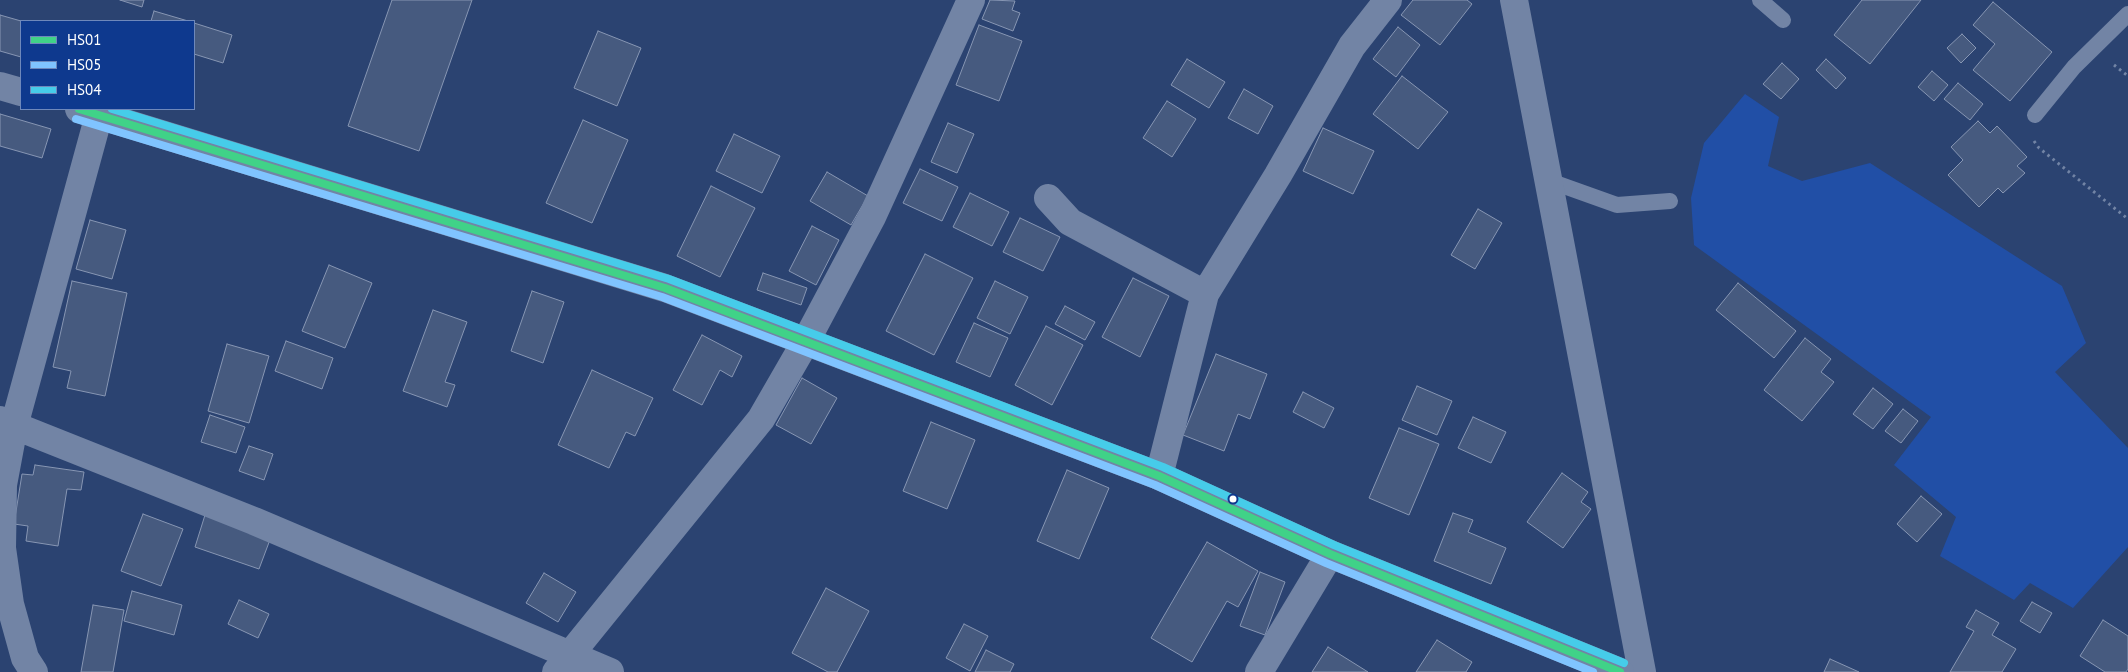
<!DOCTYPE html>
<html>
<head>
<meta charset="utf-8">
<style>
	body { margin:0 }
	#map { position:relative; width:2128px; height:672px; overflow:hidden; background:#2b4371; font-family:"PT Sans",sans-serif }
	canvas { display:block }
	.legend { position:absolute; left:20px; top:20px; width:175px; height:90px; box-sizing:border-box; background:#0e398e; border:1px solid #6e88bb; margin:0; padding:6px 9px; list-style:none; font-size:15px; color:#fff }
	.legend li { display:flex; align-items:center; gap:10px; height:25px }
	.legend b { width:25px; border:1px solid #6e88bb }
</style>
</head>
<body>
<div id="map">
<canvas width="2128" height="672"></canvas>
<ul class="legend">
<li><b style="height:6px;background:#40d288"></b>HS01</li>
<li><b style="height:6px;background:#80c4ff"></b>HS05</li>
<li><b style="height:6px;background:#46cce9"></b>HS04</li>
</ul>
</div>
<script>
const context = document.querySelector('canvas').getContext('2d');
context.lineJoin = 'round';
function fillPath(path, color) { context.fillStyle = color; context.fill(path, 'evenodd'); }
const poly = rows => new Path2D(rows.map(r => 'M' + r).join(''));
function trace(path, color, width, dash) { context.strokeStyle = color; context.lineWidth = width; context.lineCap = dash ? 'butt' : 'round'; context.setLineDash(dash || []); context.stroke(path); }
const green = poly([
	[1745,94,1779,117,1768,166,1802,181,1870,163,2062,286,2086,343,2055,372,2128,448,2128,547,2073,608,2030,583,2014,600,1940,556,1956,517,1894,465,1931,417,1694,245,1691,198,1704,143]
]);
const building = poly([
	[120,0,144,0,142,7,120,0],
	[392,0,472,0,419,151,348,126,392,0],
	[990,0,1015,1,1012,10,1020,13,1013,31,982,19,990,0],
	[1413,0,1467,0,1472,4,1440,45,1401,15,1413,0],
	[1862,0,1921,0,1870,64,1834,35,1862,0],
	[1993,2,2052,52,2010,101,1973,70,1995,44,1973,25,1993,2],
	[154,11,188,21,151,21,154,11],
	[0,15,21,21,21,57,0,51,0,15],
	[194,23,232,35,223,63,194,54,194,23],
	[979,25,1022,41,999,101,956,85,979,25],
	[1398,27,1420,45,1396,77,1373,59,1398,27],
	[598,31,641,48,617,106,574,88,598,31],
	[1962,34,1976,48,1961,63,1947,48,1962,34],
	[1187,59,1225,82,1209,108,1171,85,1187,59],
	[1826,59,1846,78,1836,89,1816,70,1826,59],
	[1782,63,1799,79,1781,99,1763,84,1782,63],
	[1932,71,1948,85,1934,101,1918,87,1932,71],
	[1402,76,1448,112,1418,149,1373,114,1402,76],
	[1958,83,1983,104,1970,120,1944,99,1958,83],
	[1244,89,1273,106,1258,134,1228,118,1244,89],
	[1167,101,1196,119,1172,157,1143,138,1167,101],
	[0,114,51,129,42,158,0,146,0,114],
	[583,120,628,140,592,223,546,203,583,120],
	[1978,121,1990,133,1997,126,2027,157,2017,166,2025,173,2003,193,1998,188,1979,207,1948,175,1963,160,1951,147,1978,121],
	[948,123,974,134,957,173,931,162,948,123],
	[1323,128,1374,151,1353,194,1303,171,1323,128],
	[734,134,780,156,762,193,716,171,734,134],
	[920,169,958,187,942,221,903,203,920,169],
	[827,172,868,196,851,225,810,201,827,172],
	[711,186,755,208,720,277,677,256,711,186],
	[970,193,1009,212,992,246,953,227,970,193],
	[1478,209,1502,223,1475,269,1451,255,1478,209],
	[1020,218,1060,237,1043,271,1003,252,1020,218],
	[90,220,126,230,112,279,76,269,90,220],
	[812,226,839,240,816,285,789,271,812,226],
	[925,254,973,278,934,355,886,331,925,254],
	[329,265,372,283,345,348,302,331,329,265],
	[763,273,807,288,801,305,757,290,763,273],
	[1133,278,1169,296,1140,357,1102,337,1133,278],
	[72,281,127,293,105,396,67,388,71,371,53,367,72,281],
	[995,281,1028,297,1010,334,977,318,995,281],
	[1738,283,1796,331,1774,358,1716,310,1738,283],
	[532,291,564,302,543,363,511,351,532,291],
	[1065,306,1095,322,1085,340,1055,324,1065,306],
	[433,310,467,322,445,382,455,385,447,407,403,391,433,310],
	[974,323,1008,338,990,377,956,362,974,323],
	[1046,326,1083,345,1052,405,1015,385,1046,326],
	[702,335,742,356,732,377,720,370,702,405,673,390,702,335],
	[1805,338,1831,359,1821,372,1834,382,1802,421,1764,390,1805,338],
	[286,341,333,358,322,389,275,371,286,341],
	[227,344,269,356,249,423,208,411,227,344],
	[1216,354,1267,374,1250,419,1238,414,1224,451,1183,435,1216,354],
	[592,370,653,398,635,436,626,432,609,468,558,445,592,370],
	[802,378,837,398,811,444,776,425,802,378],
	[1417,386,1452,401,1437,435,1402,420,1417,386],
	[1873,388,1893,404,1873,429,1853,414,1873,388],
	[1303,392,1334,408,1324,428,1293,412,1303,392],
	[1903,409,1918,421,1901,443,1885,431,1903,409],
	[210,415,245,427,236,453,201,442,210,415],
	[1473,417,1506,432,1491,463,1458,448,1473,417],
	[931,422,975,440,947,509,903,491,931,422],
	[1399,428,1439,444,1409,515,1369,498,1399,428],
	[249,446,273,454,264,480,239,471,249,446],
	[35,465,84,472,81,490,67,489,58,546,26,541,28,526,14,524,22,474,33,475,35,465],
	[1067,470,1109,488,1079,559,1037,541,1067,470],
	[1562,473,1588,492,1581,502,1591,509,1563,548,1527,522,1562,473],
	[1921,496,1942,514,1917,542,1897,524,1921,496],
	[1453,513,1473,520,1468,532,1506,548,1491,584,1434,561,1453,513],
	[143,514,183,529,161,586,121,571,143,514],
	[205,515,271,537,259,569,195,547,205,515],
	[1207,542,1258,571,1238,607,1227,601,1192,662,1151,638,1207,542],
	[1260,572,1285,582,1265,635,1240,626,1260,572],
	[544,573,576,592,558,622,526,603,544,573],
	[826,588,869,611,837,672,828,672,792,653,826,588],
	[132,591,182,605,174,635,124,621,132,591],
	[239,600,269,614,258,638,228,624,239,600],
	[2032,602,2052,613,2040,633,2020,621,2032,602],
	[93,605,124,610,113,672,81,672,93,605],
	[1976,610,1999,623,1992,635,2016,649,2002,672,1950,672,1974,631,1966,627,1976,610],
	[2103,620,2128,636,2128,669,2126,672,2105,672,2080,656,2103,620],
	[964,624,988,636,970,671,946,658,964,624],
	[1437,640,1472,662,1466,672,1416,672,1437,640],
	[1328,647,1368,672,1312,672,1328,647],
	[986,650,1014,664,1010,672,975,672,986,650],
	[1830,659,1859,672,1824,672,1830,659]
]);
const path = poly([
	[2114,65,2128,76],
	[2034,141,2039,148,2128,219]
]);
const service = poly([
	[1760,0,1783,20],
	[2035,115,2074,67,2128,14],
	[1547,180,1617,205,1670,201]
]);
const minor = poly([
	[1514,0,1642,672],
	[1048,198,1070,222,1205,294],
	[0,420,254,521,610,672],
	[1159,476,1205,294,1278,175,1352,46,1388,0],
	[34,672,25,658,10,604,2,548,3,485,14,426,99,115],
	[556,672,761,419,806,341,872,217,971,0],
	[1259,672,1330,554]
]);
const tertiary = poly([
	[0,86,21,92],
	[79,109,665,288,1159,476,1330,554,1620,672]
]);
const bus1 = poly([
	[79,109,665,288,1159,476,1330,554,1620,672]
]);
const bus2 = poly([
	[76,119,662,297,1155,485,1326,563,1593,672]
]);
const bus3 = poly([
	[112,109,669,279,1163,467,1334,545,1624,663]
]);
const markers = [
	[1233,499,4.5,"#fff"]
];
fillPath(green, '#214fa6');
fillPath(building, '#465a7f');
trace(building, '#8796b3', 1);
trace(path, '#7284a5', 3, [2.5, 4]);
trace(service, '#7284a5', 16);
trace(minor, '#7284a5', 28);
trace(tertiary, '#7284a5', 28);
trace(bus1, '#40d288', 8);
trace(bus2, '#80c4ff', 8);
trace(bus3, '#46cce9', 8);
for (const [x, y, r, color] of markers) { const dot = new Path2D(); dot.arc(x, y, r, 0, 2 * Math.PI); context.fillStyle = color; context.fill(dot); trace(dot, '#0e398e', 2); }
</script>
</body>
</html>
